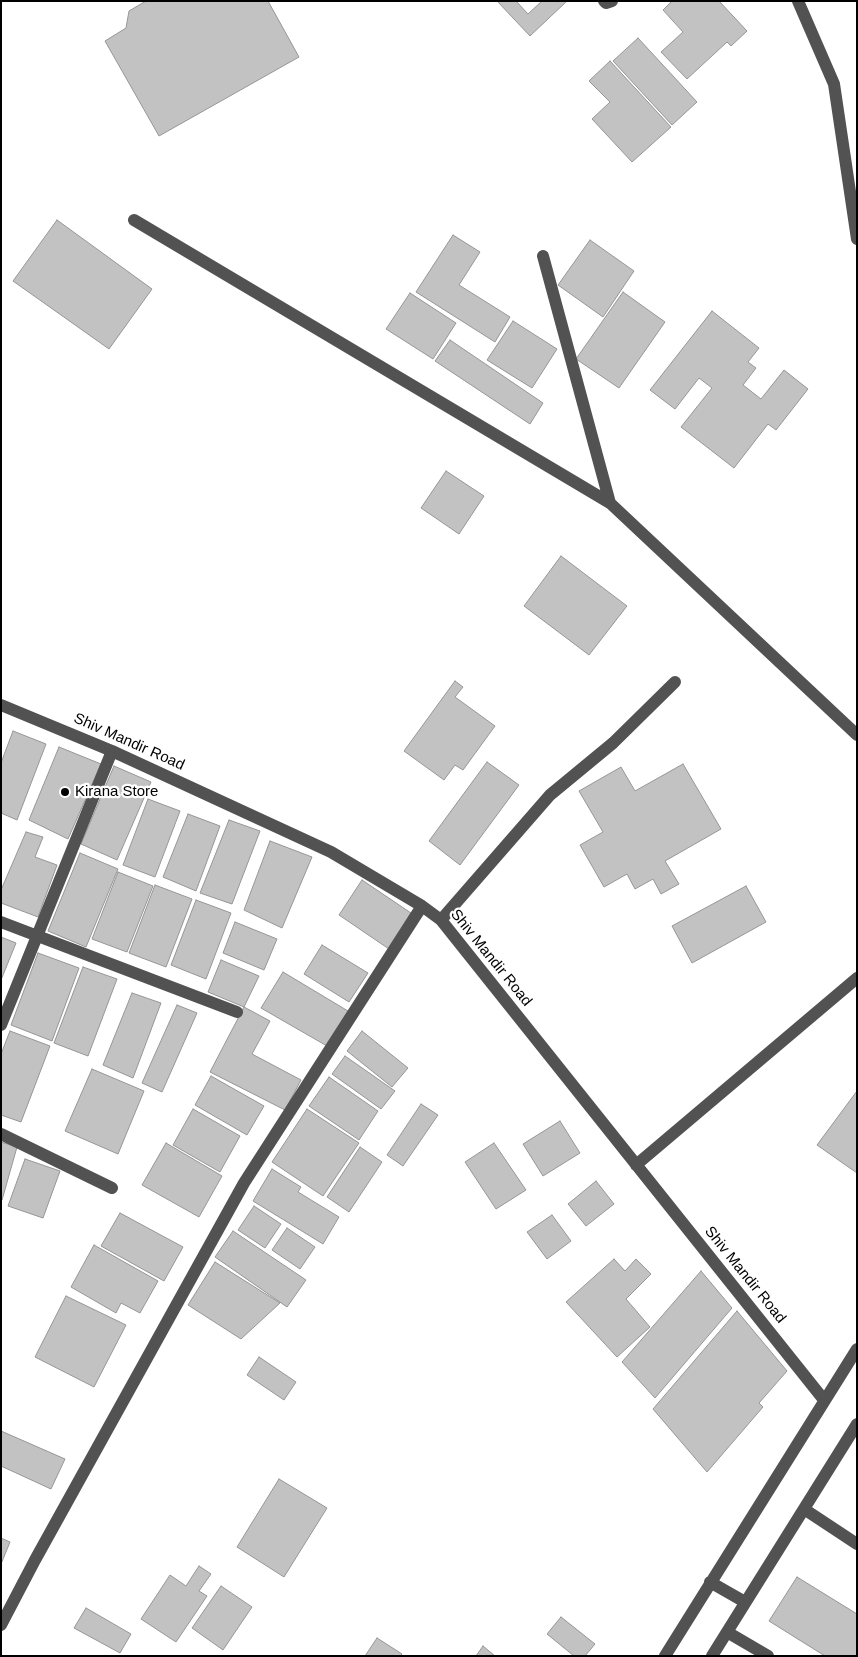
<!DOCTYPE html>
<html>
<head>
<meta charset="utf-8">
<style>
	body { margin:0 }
	#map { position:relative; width:858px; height:1657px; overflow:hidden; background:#fff; font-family:Helvetica,sans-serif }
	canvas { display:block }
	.frame { position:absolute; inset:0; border:2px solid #000; pointer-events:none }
</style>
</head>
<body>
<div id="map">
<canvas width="858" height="1657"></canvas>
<div class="frame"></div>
</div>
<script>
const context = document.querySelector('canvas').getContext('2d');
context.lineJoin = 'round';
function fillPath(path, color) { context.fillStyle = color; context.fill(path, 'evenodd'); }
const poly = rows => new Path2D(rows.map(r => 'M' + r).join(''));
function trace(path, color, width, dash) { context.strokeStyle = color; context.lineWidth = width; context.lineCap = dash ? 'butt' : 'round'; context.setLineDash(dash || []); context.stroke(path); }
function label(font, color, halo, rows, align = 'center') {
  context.font = font + ' Helvetica,sans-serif'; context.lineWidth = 4.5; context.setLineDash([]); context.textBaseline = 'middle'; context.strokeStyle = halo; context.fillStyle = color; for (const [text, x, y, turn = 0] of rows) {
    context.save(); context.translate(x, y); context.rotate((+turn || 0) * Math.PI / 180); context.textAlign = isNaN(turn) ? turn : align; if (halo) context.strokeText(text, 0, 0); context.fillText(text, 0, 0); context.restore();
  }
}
const building = poly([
	[146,1,268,1,299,57,159,136,105,41,126,28,129,11,146,1],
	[497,1,516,1,528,14,542,1,567,1,530,36,497,1],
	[672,1,719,1,747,31,731,46,727,42,687,79,661,52,683,32,663,10,672,1],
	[638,38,697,102,672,125,613,61,638,38],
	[610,61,671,127,632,162,592,119,610,102,589,81,610,61],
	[57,220,152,289,109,349,13,281,57,220],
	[453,235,480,252,459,285,510,317,495,342,416,292,453,235],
	[590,240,634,271,603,317,558,285,590,240],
	[623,292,665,322,619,388,576,359,623,292],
	[410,293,456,323,433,359,386,329,410,293],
	[712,311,759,348,748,362,756,368,743,385,761,399,784,370,808,389,776,430,768,424,734,468,681,427,712,388,699,378,675,409,650,390,712,311],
	[513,321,557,349,532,388,487,360,513,321],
	[450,340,543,403,530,424,435,361,450,340],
	[446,471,484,496,459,534,421,508,446,471],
	[561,556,627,606,589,655,524,606,561,556],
	[455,681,463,687,455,697,495,726,463,770,455,765,444,780,404,751,455,681],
	[13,731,46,744,17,820,1,813,1,763,13,731],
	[59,747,101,764,68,839,29,820,59,747],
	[487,762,519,785,460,865,429,841,487,762],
	[683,764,721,829,665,861,679,884,661,894,653,879,635,889,627,874,604,887,580,845,603,832,579,791,621,767,635,791,683,764],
	[114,766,151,782,117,860,81,844,114,766],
	[148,799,180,811,155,877,123,865,148,799],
	[188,814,220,826,196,891,163,877,188,814],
	[229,820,260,831,232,904,200,893,229,820],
	[26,832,43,837,35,857,57,865,38,917,1,903,1,890,26,832],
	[270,841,312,857,282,928,244,910,270,841],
	[80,853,118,869,86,947,48,931,80,853],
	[118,872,153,886,127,952,92,939,118,872],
	[362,880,411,913,389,949,339,915,362,880],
	[155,885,192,899,166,967,129,953,155,885],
	[746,886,766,922,692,963,672,926,746,886],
	[196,900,231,913,206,979,171,965,196,900],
	[235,922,277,939,264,970,223,953,235,922],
	[1,937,16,943,1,980,1,937],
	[322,945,368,973,349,1002,304,974,322,945],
	[38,953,79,968,52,1041,11,1025,38,953],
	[221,960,259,976,244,1007,208,992,221,960],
	[83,967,117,979,88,1056,54,1043,83,967],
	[283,972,348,1011,327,1046,261,1008,283,972],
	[132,993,161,1003,133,1078,103,1065,132,993],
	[177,1005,197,1013,162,1092,142,1083,177,1005],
	[244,1007,270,1021,252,1054,301,1080,285,1110,210,1072,244,1007],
	[10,1031,50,1046,21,1122,1,1115,1,1054,10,1031],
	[362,1031,408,1068,392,1087,347,1051,362,1031],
	[345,1056,395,1091,381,1109,332,1074,345,1056],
	[92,1069,144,1091,118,1154,65,1131,92,1069],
	[211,1076,264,1106,247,1135,195,1105,211,1076],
	[329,1077,378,1111,359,1140,309,1106,329,1077],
	[857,1091,857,1173,817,1145,857,1091],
	[421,1104,438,1115,403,1166,387,1155,421,1104],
	[193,1109,240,1136,220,1172,173,1145,193,1109],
	[307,1109,359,1143,323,1196,272,1162,307,1109],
	[560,1121,580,1153,543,1176,523,1144,560,1121],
	[1,1142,17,1147,2,1200,1,1200,1,1142],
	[166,1143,222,1176,199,1217,142,1185,166,1143],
	[494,1143,526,1190,496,1209,465,1162,494,1143],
	[360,1147,382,1162,349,1212,327,1197,360,1147],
	[25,1159,60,1171,43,1218,8,1206,25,1159],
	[272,1169,301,1187,298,1192,339,1217,323,1244,253,1201,272,1169],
	[596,1181,614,1204,586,1226,568,1204,596,1181],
	[254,1206,281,1224,265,1248,238,1230,254,1206],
	[120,1213,183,1247,164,1281,101,1246,120,1213],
	[552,1215,571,1241,547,1259,527,1232,552,1215],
	[287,1228,315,1247,300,1269,272,1250,287,1228],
	[233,1231,306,1280,287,1307,215,1257,233,1231],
	[94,1245,158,1281,140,1313,121,1303,116,1313,71,1287,94,1245],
	[614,1259,625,1271,636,1259,651,1274,626,1299,650,1327,617,1357,566,1302,614,1259],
	[215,1262,280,1303,241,1339,188,1305,215,1262],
	[701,1271,732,1308,655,1398,622,1362,701,1271],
	[66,1296,126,1325,94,1387,35,1357,66,1296],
	[737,1311,787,1371,759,1403,763,1407,707,1472,653,1409,737,1311],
	[259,1357,296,1382,284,1400,247,1375,259,1357],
	[1,1431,65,1459,51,1489,1,1466,1,1431],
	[279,1479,327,1508,284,1577,237,1547,279,1479],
	[1,1538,10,1542,1,1564,1,1538],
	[199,1566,211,1574,199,1591,207,1596,176,1642,141,1619,170,1575,186,1586,199,1566],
	[797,1577,857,1614,857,1656,825,1656,769,1621,797,1577],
	[221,1586,252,1607,223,1650,192,1628,221,1586],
	[86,1608,131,1634,120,1653,74,1628,86,1608],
	[561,1617,595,1644,585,1656,574,1656,547,1634,561,1617],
	[377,1638,402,1654,400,1656,365,1656,377,1638],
	[483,1646,495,1656,476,1656,483,1646]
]);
const minor = poly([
	[604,1,606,3,612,1],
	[798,1,834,84,857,239],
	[134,220,610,503,857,735],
	[543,256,610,503],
	[1,705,112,751,331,852,422,906,441,920,824,1400],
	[441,920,550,795,613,743,675,682],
	[1,922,237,1012],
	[1,1025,112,751],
	[1,1134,112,1188],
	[636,1165,857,978],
	[804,1509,857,1544],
	[710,1582,745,1602],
	[1,1625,35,1560,244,1183,422,906],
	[727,1632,768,1656],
	[665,1656,857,1349],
	[712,1656,857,1424]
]);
const markers = [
	[65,792,5,"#000"]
];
const streetNames = [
	["Shiv Mandir Road",129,742,24],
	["Shiv Mandir Road",491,958,51],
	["Shiv Mandir Road",745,1275,51]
];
const poiNames = [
	["Kirana Store",75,792]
];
fillPath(building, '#c2c2c2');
trace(building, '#969696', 1);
trace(minor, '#525252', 12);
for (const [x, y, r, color] of markers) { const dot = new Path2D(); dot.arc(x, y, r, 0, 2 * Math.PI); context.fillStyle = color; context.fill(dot); trace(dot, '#fff', 2); }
label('15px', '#000', '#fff', streetNames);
label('15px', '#000', '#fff', poiNames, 'left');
</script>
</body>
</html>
